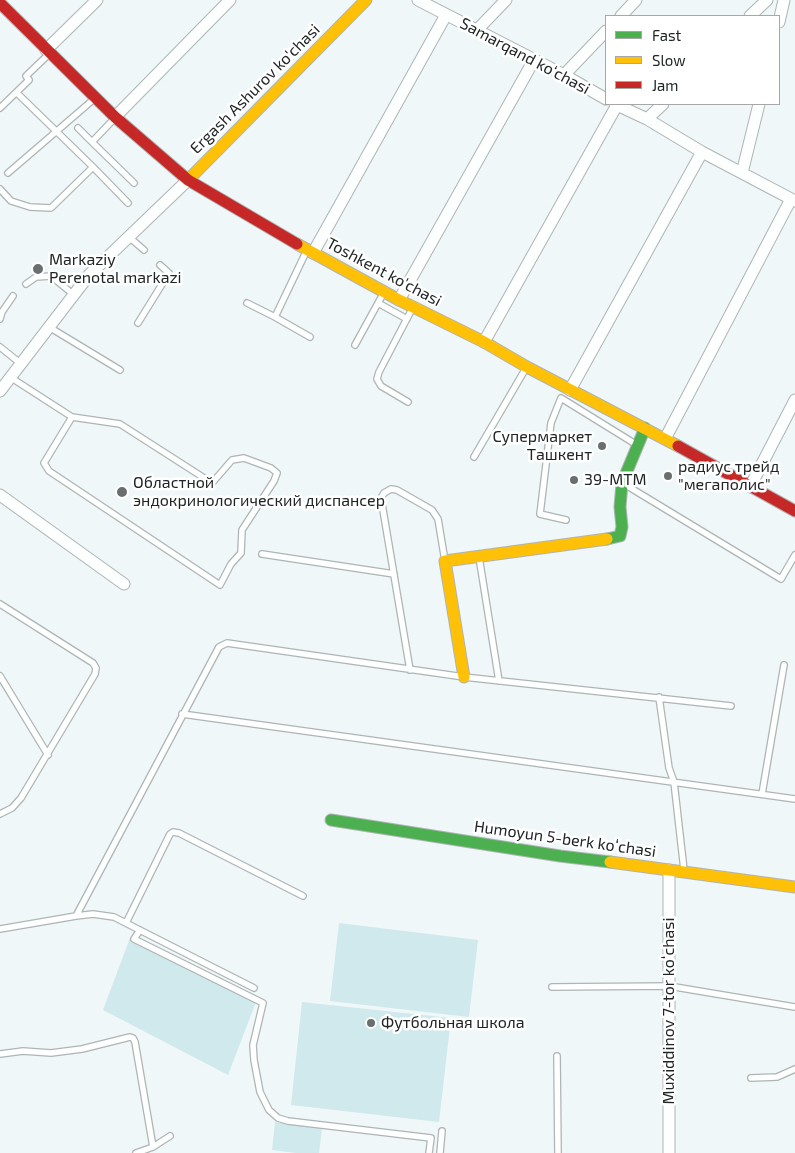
<!DOCTYPE html>
<html>
<head>
<meta charset="utf-8">
<style>
	body { margin:0 }
	#map { position:relative; width:795px; height:1153px; overflow:hidden; background:#f0f7f8; font-family:"Exo 2",sans-serif }
	canvas { display:block }
	.legend { position:absolute; left:605px; top:15px; width:175px; height:90px; box-sizing:border-box; background:#fff; border:1px solid #a6a8a8; margin:0; padding:6px 9px; list-style:none; font-size:15px; color:#202525 }
	.legend li { display:flex; align-items:center; gap:10px; height:25px }
	.legend b { width:25px; border:1px solid #a6a8a8 }
</style>
</head>
<body>
<div id="map">
<canvas width="795" height="1153"></canvas>
<ul class="legend">
<li><b style="height:6px;background:#4caf50"></b>Fast</li>
<li><b style="height:6px;background:#ffc107"></b>Slow</li>
<li><b style="height:6px;background:#c62828"></b>Jam</li>
</ul>
</div>
<script>
const context = document.querySelector('canvas').getContext('2d');
context.lineJoin = 'round';
function fillPath(path, color) { context.fillStyle = color; context.fill(path, 'evenodd'); }
const poly = rows => new Path2D(rows.map(r => 'M' + r).join(''));
function trace(path, color, width, dash) { context.strokeStyle = color; context.lineWidth = width; context.lineCap = dash ? 'butt' : 'round'; context.setLineDash(dash || []); context.stroke(path); }
function label(font, color, halo, rows, align = 'center') {
  context.font = font + ' "Exo 2",sans-serif'; context.lineWidth = 5; context.setLineDash([]); context.textBaseline = 'middle'; context.strokeStyle = halo; context.fillStyle = color; for (const [text, x, y, turn = 0] of rows) {
    context.save(); context.translate(x, y); context.rotate((+turn || 0) * Math.PI / 180); context.textAlign = isNaN(turn) ? turn : align; if (halo) context.strokeText(text, 0, 0); context.fillText(text, 0, 0); context.restore();
  }
}
const green = poly([
	[339,923,478,940,469,1017,330,1001],
	[130,938,256,1002,228,1075,103,1010],
	[302,1002,451,1018,439,1122,291,1105],
	[275,1122,322,1128,319,1153,296,1153,272,1150]
]);
const lane = poly([
	[0,108,29,80,26,76,48,55],
	[114,119,92,142,134,183],
	[78,128,92,142],
	[93,167,128,203],
	[8,173,94,99],
	[0,189,11,201,30,207,51,208,93,167,17,93],
	[129,237,144,250],
	[306,252,275,317,310,337],
	[26,284,36,277,51,276,74,295],
	[247,303,275,317],
	[378,303,407,319],
	[0,319,2,312,13,296],
	[138,323,169,273,160,265],
	[49,327,120,370],
	[355,345,383,294],
	[0,347,20,363],
	[10,377,72,417,120,424,212,483,232,460,244,458,271,468,277,473,274,481,242,530,241,553,231,564,220,585,49,471,44,463,72,417],
	[408,402,381,386,377,379,379,372,412,309],
	[474,457,526,368],
	[624,484,781,579,795,555],
	[566,520,540,514,551,423,561,398,637,445],
	[262,554,394,574],
	[479,557,499,681],
	[0,604,93,663,96,668,95,674,21,798,12,808,0,814],
	[410,670,381,498,384,493,391,489,397,490,432,510,438,519,445,561],
	[0,676,48,755],
	[659,697,669,768,674,782,684,870],
	[182,714,795,799],
	[762,794,784,665],
	[76,916,93,914,114,917,254,988],
	[126,923,170,834,173,832,179,833,303,896],
	[0,929,76,916,219,647,227,643,464,677,731,706],
	[140,930,134,939,263,1003,253,1045,254,1060,260,1092,269,1110,278,1118,288,1121,431,1138,429,1153],
	[552,987,669,986,795,1007],
	[0,1054,23,1051,51,1053,82,1049,130,1037,133,1038,135,1042,153,1147,136,1153],
	[557,1056,558,1153],
	[751,1078,777,1077,795,1069],
	[153,1147,170,1136],
	[440,1153,442,1131]
]);
const street = poly([
	[418,0,564,75,606,99],
	[621,16,636,0],
	[750,16,767,0],
	[779,22,784,0],
	[477,30,506,0],
	[46,50,97,0],
	[564,75,606,31],
	[615,104,647,119,702,152,795,201],
	[115,117,230,0],
	[647,119,663,104],
	[742,173,759,104],
	[313,253,446,15],
	[399,300,534,60],
	[484,342,617,105],
	[570,390,702,152],
	[0,391,89,275,188,180],
	[665,439,791,199],
	[750,487,795,400],
	[0,495,124,584],
	[669,1153,669,870]
]);
const fast = poly([
	[607,539,620,536,622,527,620,507,622,483,645,428],
	[331,820,560,856,610,862]
]);
const slow = poly([
	[188,180,366,0],
	[297,244,399,300,484,342,527,367,678,446],
	[464,677,445,561,607,539],
	[610,862,795,887]
]);
const jam = poly([
	[0,3,115,117,188,180,297,244],
	[678,446,795,511]
]);
const markers = [
	[38,269,6,"#696e6f"],
	[602,446,5,"#696e6f"],
	[668,476,5,"#696e6f"],
	[574,480,5,"#696e6f"],
	[122,492,6,"#696e6f"],
	[371,1023,5,"#696e6f"]
];
const streetNames = [
	["Samarqand ko‘chasi",525,56,28],
	["Ergash Ashurov ko'chasi",255,89,-45],
	["Toshkent ko'chasi",384,272,28],
	["Humoyun 5-berk koʻchasi",565,839,8],
	["Muxiddinov 7-tor koʻchasi",669,1011,-90]
];
const poiNames = [
	["Markaziy",49,260],
	["Perenotal markazi",49,278],
	["Супермаркет",592,437,"right"],
	["Ташкент",592,455,"right"],
	["радиус трейд",678,467],
	["\"мегаполис\"",678,485],
	["39-MTM",584,480],
	["Областной",133,483],
	["эндокринологический диспансер",133,501],
	["Футбольная школа",381,1023]
];
fillPath(green, '#d0e9ec');
trace(lane, '#afb4b4', 8);
trace(street, '#afb4b4', 13);
trace(fast, '#afb4b4', 13);
trace(slow, '#afb4b4', 13);
trace(jam, '#afb4b4', 13);
trace(lane, '#fdfefe', 5.5);
trace(street, '#fdfefe', 11);
trace(fast, '#4caf50', 11);
trace(slow, '#ffc107', 11);
trace(jam, '#c62828', 11);
for (const [x, y, r, color] of markers) { const dot = new Path2D(); dot.arc(x, y, r, 0, 2 * Math.PI); context.fillStyle = color; context.fill(dot); trace(dot, '#fff', 2); }
label('16px', '#202525', '#fff', streetNames);
label('16px', '#202525', '#fff', poiNames, 'left');
</script>
</body>
</html>
